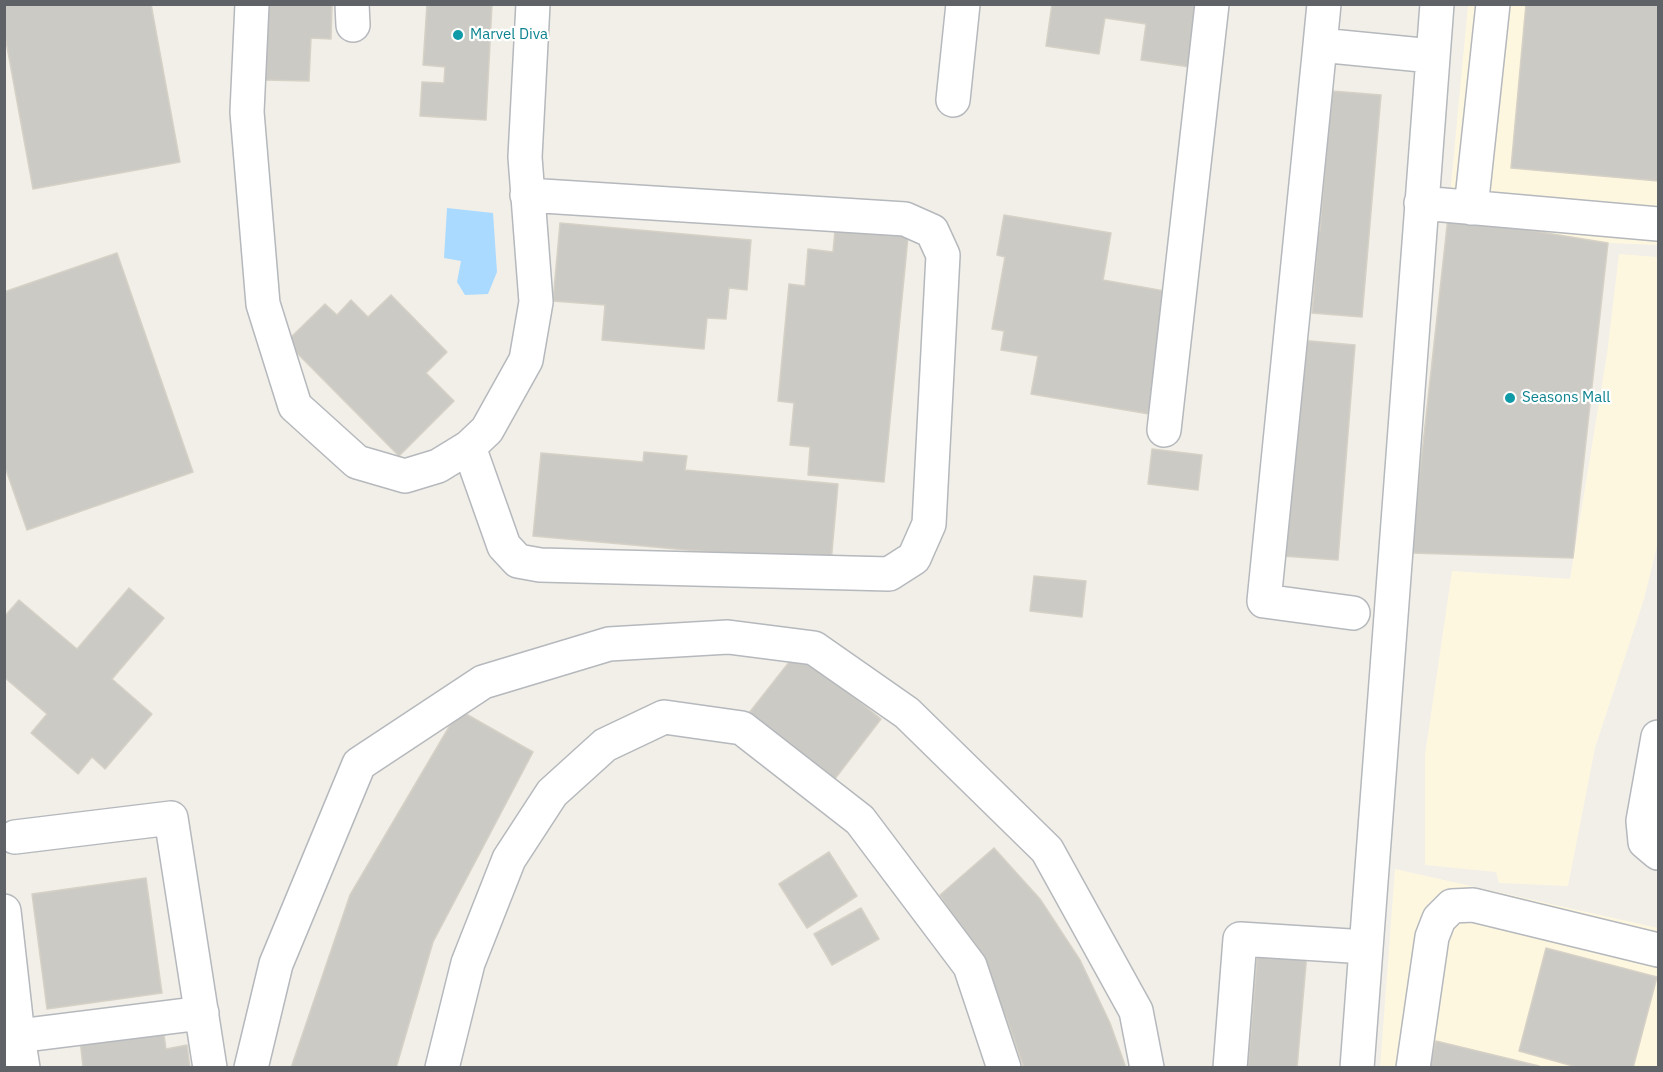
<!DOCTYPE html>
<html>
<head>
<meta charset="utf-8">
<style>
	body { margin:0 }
	#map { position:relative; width:1663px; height:1072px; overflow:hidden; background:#f1efe8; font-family:"IBM Plex Sans",sans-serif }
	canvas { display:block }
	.frame { position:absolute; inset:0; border:6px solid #5f6368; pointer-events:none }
</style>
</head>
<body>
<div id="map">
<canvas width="1663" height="1072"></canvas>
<div class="frame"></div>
</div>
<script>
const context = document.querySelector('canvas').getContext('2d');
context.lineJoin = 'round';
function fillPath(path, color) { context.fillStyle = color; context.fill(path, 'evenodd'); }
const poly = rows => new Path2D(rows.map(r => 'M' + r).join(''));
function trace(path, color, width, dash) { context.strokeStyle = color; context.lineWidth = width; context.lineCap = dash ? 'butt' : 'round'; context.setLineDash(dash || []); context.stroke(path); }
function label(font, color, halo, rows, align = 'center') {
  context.font = font + ' "IBM Plex Sans",sans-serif'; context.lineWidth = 4.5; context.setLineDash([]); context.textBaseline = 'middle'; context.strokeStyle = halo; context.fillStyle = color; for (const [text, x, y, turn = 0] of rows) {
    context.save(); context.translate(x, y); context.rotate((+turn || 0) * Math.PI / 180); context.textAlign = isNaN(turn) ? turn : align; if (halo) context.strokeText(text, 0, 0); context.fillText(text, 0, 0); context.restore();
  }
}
const commercial = poly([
	[1468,5,1658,5,1658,245,1608,243,1448,217],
	[1619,254,1658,257,1658,542,1644,599,1595,748,1568,886,1499,883,1496,872,1425,865,1425,755,1452,571,1570,579,1607,354],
	[1395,869,1658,928,1658,1067,1380,1068]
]);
const water = poly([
	[447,208,493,213,497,272,488,294,465,295,457,282,461,261,444,258]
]);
const building = poly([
	[4,4,151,4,180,162,33,189,4,30,4,4],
	[267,4,332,4,331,39,311,38,309,81,265,80,267,4],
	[427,4,492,4,486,120,420,116,422,82,444,83,445,67,423,65,427,4],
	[1052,4,1198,4,1190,67,1141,60,1146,24,1105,18,1099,54,1046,46,1052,4],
	[1526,4,1658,4,1658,181,1511,168,1526,4],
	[1332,91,1381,95,1362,317,1312,313,1317,253,1311,252,1313,231,1320,231,1327,144,1320,144,1322,123,1329,124,1332,91],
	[1004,215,1111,233,1103,280,1170,292,1149,414,1031,394,1038,356,1001,350,1004,331,992,329,1005,257,997,255,1004,215],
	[1448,217,1608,243,1573,558,1411,553,1448,217],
	[836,219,909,227,884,482,808,475,810,447,790,445,794,403,778,401,789,284,805,286,808,249,833,252,836,219],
	[560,223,751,240,747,290,729,288,726,319,707,318,704,349,602,340,605,305,553,301,560,223],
	[117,253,193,472,27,530,4,464,4,292,117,253],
	[391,295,447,352,426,373,454,401,399,456,286,342,325,304,337,315,351,300,368,317,391,295],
	[1299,340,1355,345,1338,560,1282,556,1299,340],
	[1152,449,1202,455,1198,490,1148,484,1152,449],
	[644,452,687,456,685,470,838,484,831,563,533,536,541,453,643,462,644,452],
	[1034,576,1086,581,1082,617,1030,611,1034,576],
	[129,588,164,618,112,679,152,714,105,769,92,757,78,774,31,733,47,714,4,677,4,617,19,600,77,649,129,588],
	[797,652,881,719,834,780,749,713,797,652],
	[459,710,533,752,433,942,396,1068,291,1068,350,895,459,710],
	[994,848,1040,899,1080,960,1110,1023,1126,1068,1024,1068,1007,1019,976,953,940,895,994,848],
	[829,852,857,896,807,928,779,884,829,852],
	[146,878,162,993,47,1009,32,894,146,878],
	[861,908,879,939,832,965,814,934,861,908],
	[1258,948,1307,952,1297,1068,1248,1068,1258,948],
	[1546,948,1657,977,1633,1068,1580,1068,1519,1051,1546,948],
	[163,1028,166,1049,187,1045,190,1068,76,1068,83,1067,80,1040,163,1028],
	[1436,1041,1539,1066,1538,1068,1429,1068,1436,1041]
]);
const minor = poly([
	[252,4,247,112,263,304,295,406,357,462,405,476,438,466,469,447,487,430,526,360,536,302,525,157,533,4],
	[352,4,353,25],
	[1320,45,1324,4],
	[953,100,963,4],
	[1421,203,1658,224],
	[1471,208,1493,4],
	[1164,430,1212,4],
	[469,447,504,546,518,561,540,565,889,574,914,558,929,524,943,255,932,231,905,219,527,195],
	[1353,613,1264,601,1320,45,1432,56],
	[1658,737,1643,821,1645,842,1658,853],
	[15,837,171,818,210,1068],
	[4,911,18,1036],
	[23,1068,18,1036,202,1013],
	[251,1068,276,964,359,764,483,682,609,644,728,637,814,648,907,713,1047,850,1136,1011,1147,1068],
	[442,1068,468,963,509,859,552,793,605,745,664,717,742,728,860,820,970,966,1004,1068],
	[1230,1068,1240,939,1366,947],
	[1357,1068,1437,4],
	[1413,1068,1432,937,1439,919,1452,906,1473,905,1658,950]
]);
const markers = [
	[458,35,6,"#0f9aa8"],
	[1510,398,6,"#0f9aa8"]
];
const cultureNames = [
	["Marvel Diva",470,35],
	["Seasons Mall",1522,398]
];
fillPath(commercial, '#fef7e0');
fillPath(water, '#aadaff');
fillPath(building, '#cccac5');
trace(building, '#d6d1c6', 1.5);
trace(minor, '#b5b8bc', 36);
trace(minor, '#fff', 33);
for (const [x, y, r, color] of markers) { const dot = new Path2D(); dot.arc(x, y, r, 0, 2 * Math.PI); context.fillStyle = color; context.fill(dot); trace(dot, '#fff', 2); }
label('15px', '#0d838f', '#fff', cultureNames, 'left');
</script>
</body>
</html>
